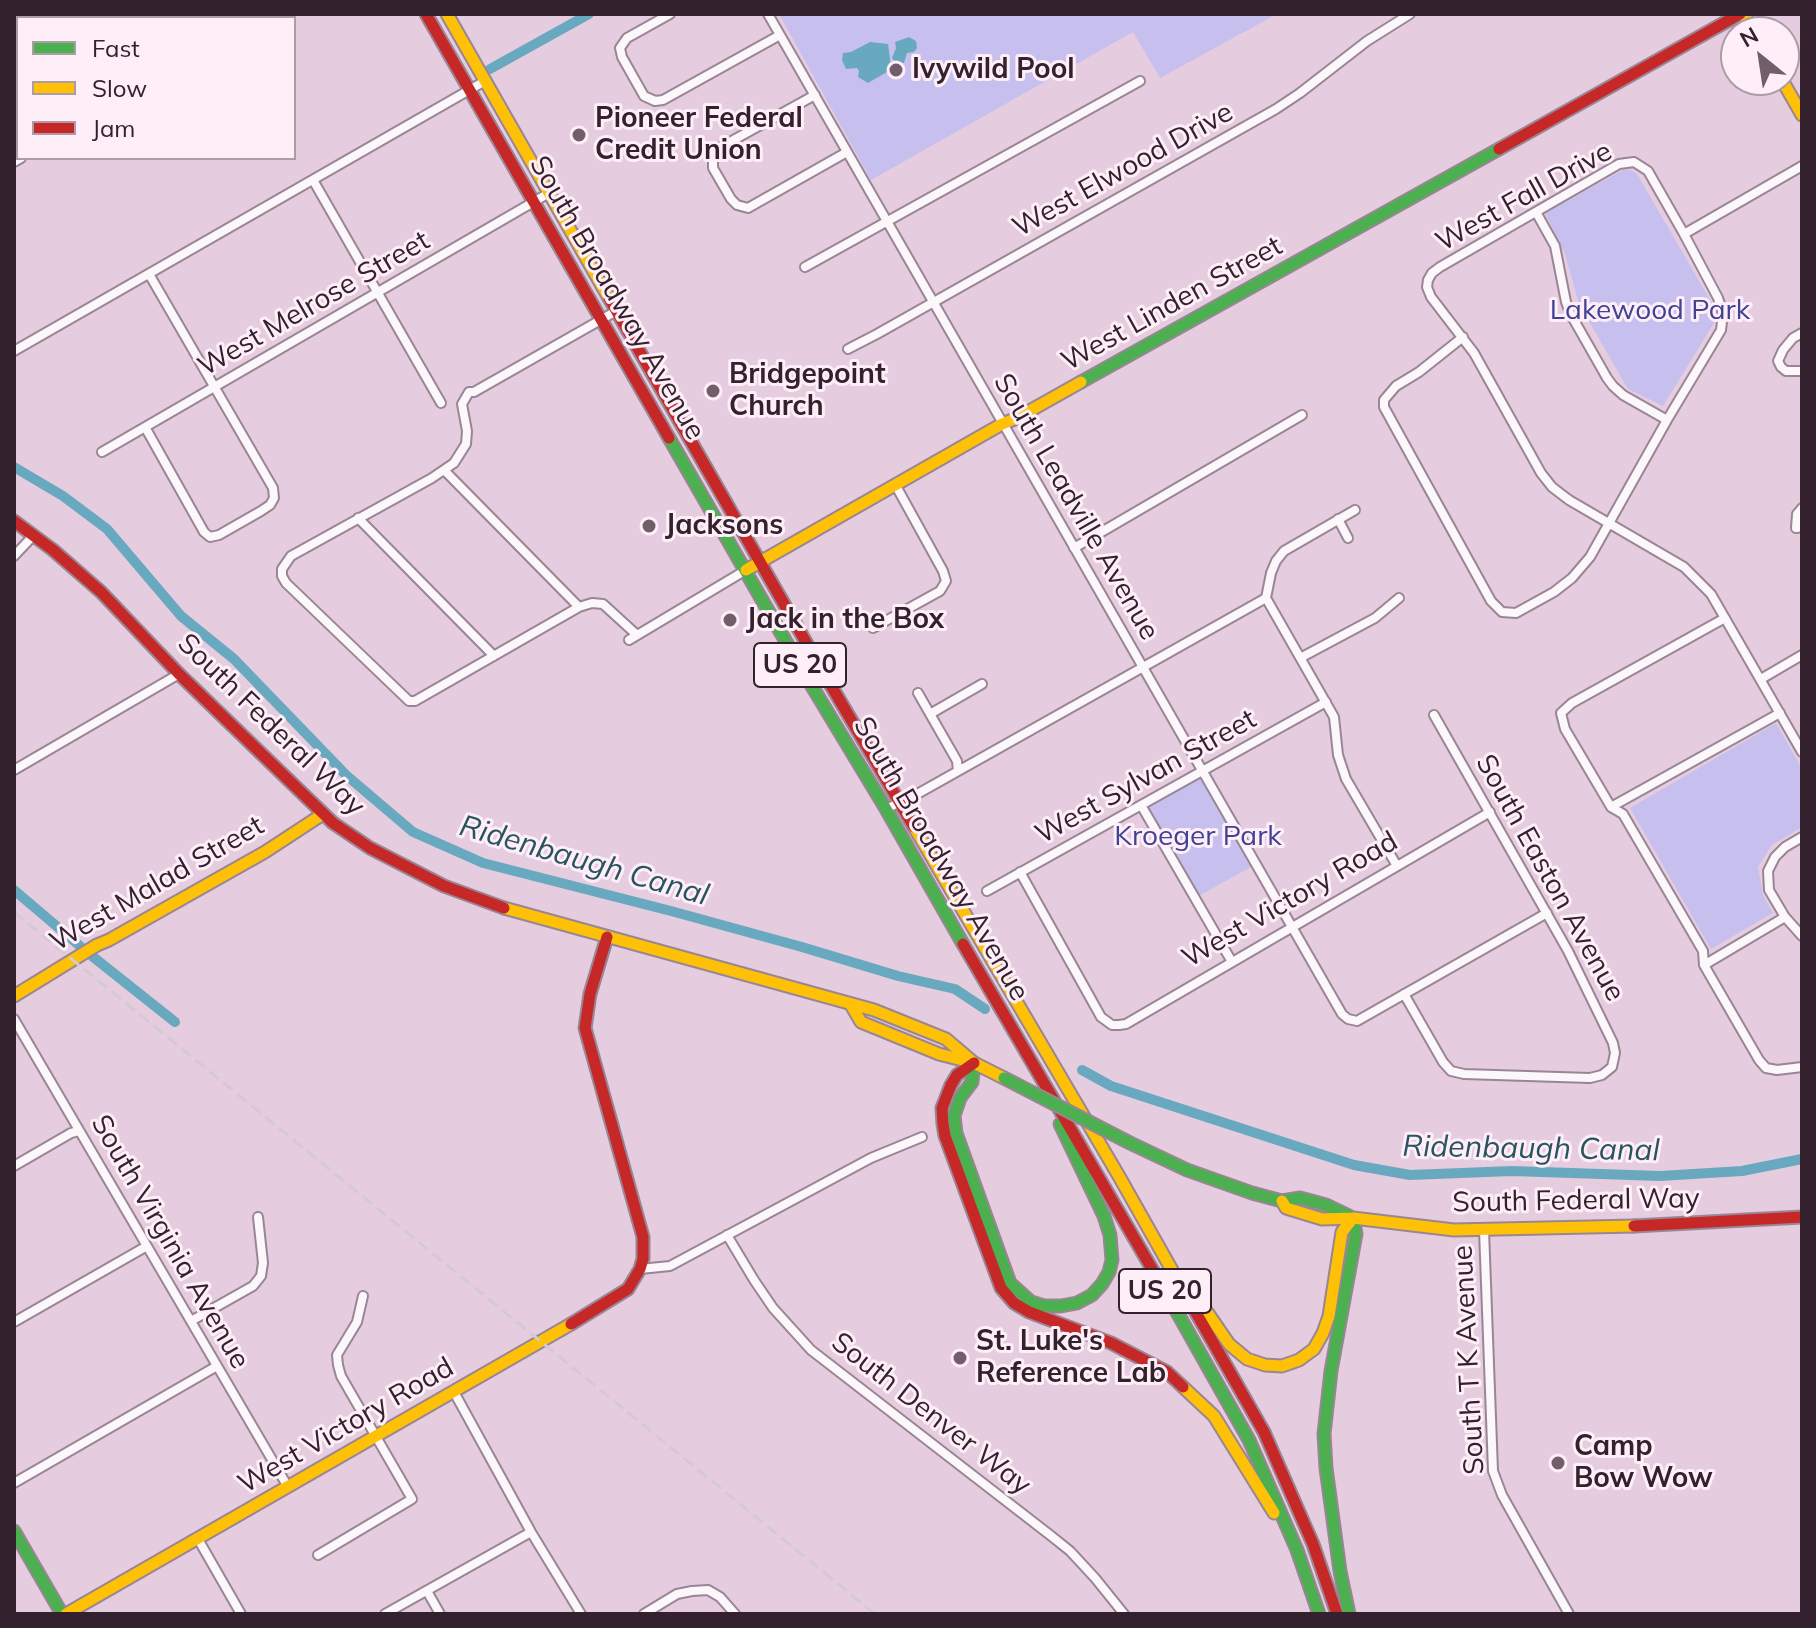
<!DOCTYPE html>
<html>
<head>
<meta charset="utf-8">
<style>
	body { margin:0 }
	#map { position:relative; width:1816px; height:1628px; overflow:hidden; background:#e6ccdf; font-family:Mulish,sans-serif }
	canvas { display:block }
	.frame { position:absolute; inset:0; border:16px solid #33212d; pointer-events:none }
	.legend { position:absolute; left:16px; top:16px; width:280px; height:144px; box-sizing:border-box; background:#fdeef8; border:2px solid #ac9ca7; margin:0; padding:10px 14px; list-style:none; font-size:24px; color:#33212d }
	.legend li { display:flex; align-items:center; gap:16px; height:40px }
	.legend b { width:40px; border:2px solid #ac9ca7 }
	.north { position:absolute; left:1720px; top:16px; width:80px; height:80px; box-sizing:border-box; background:#fdeef8; border:2px solid #ac9ca7; border-radius:50%; rotate:330deg; font-size:22px; font-weight:700; line-height:32px; text-align:center; color:#33212d }
	.north::after { content:''; display:block; margin:auto; width:28px; height:36px; background:#725d6b; clip-path:polygon(50% 0,100% 100%,50% 72%,0 100%) }
</style>
</head>
<body>
<div id="map">
<canvas width="1816" height="1628"></canvas>
<div class="frame"></div>
<ul class="legend">
<li><b style="height:10px;background:#4caf50"></b>Fast</li>
<li><b style="height:10px;background:#ffc107"></b>Slow</li>
<li><b style="height:10px;background:#c62828"></b>Jam</li>
</ul>
<div class="north">N</div>
</div>
<script>
const context = document.querySelector('canvas').getContext('2d');
context.lineJoin = 'round';
function fillPath(path, color) { context.fillStyle = color; context.fill(path, 'evenodd'); }
const poly = rows => new Path2D(rows.map(r => 'M' + r).join(''));
function trace(path, color, width, dash) { context.strokeStyle = color; context.lineWidth = width; context.lineCap = dash ? 'butt' : 'round'; context.setLineDash(dash || []); context.stroke(path); }
function label(font, color, halo, rows, align = 'center') {
  context.font = font + ' Mulish,sans-serif'; context.lineWidth = 6; context.setLineDash([]); context.textBaseline = 'middle'; context.strokeStyle = halo; context.fillStyle = color; for (const [text, x, y, turn = 0] of rows) {
    context.save(); context.translate(x, y); context.rotate((+turn || 0) * Math.PI / 180); context.textAlign = isNaN(turn) ? turn : align; if (halo) context.strokeText(text, 0, 0); context.fillText(text, 0, 0); context.restore();
  }
}
const green = poly([
	[779,14,1277,14,1160,78,1133,32,871,180],
	[1623,170,1632,170,1637,174,1713,305,1716,315,1714,323,1663,406,1628,389,1579,304,1565,254,1545,213],
	[1776,723,1802,769,1802,827,1772,845,1758,867,1763,895,1773,913,1711,949,1630,808],
	[1200,776,1251,867,1197,897,1146,807]
]);
const water = poly([
	[909,37,916,41,917,48,914,52,907,53,904,63,896,63,892,58,896,48,895,42],
	[870,42,888,44,891,66,887,72,868,83,858,77,859,71,857,68,846,69,842,60,843,53,851,52]
]);
const canal = poly([
	[490,69,589,14],
	[14,467,63,496,107,529,181,616,234,659,346,775,413,832,483,863,671,911,802,947,898,976,955,989,985,1009],
	[14,890,80,946],
	[92,956,175,1022],
	[1082,1070,1111,1086,1354,1165,1410,1175,1512,1171,1660,1176,1742,1171,1802,1159]
]);
const street = poly([
	[670,14,627,38,620,48,622,57,644,96,655,101,663,100,780,35],
	[768,14,1342,1014,1348,1019,1357,1021,1547,913],
	[264,18,271,14],
	[815,95,719,148,713,155,713,168,731,199,737,205,748,208,847,152],
	[14,162,21,158],
	[1802,166,1684,234,1648,171,1634,162,1619,164,1440,267,1432,273,1428,280,1427,287,1431,297,1474,353,1541,473,1552,487,1569,500,1684,567,1711,594,1802,752],
	[313,180,441,403],
	[1536,212,1555,246,1566,302,1570,313,1607,378,1613,386,1623,395,1667,420],
	[805,267,1140,81],
	[1802,333,1793,338,1783,350,1778,361,1781,367,1786,371,1802,371],
	[1463,337,1419,372,1396,386,1384,400,1384,407,1491,601,1502,612,1516,613,1554,592,1572,578,1590,557,1667,420,1721,330,1723,313,1718,298,1684,234],
	[848,349,877,334,1276,109,1300,93,1367,41,1410,14],
	[14,351,485,81],
	[145,427,204,532,210,537,219,535,261,511,270,505,274,498,273,488,149,274],
	[102,452,549,193],
	[444,470,579,607,592,603,603,604,637,635],
	[1802,508,1797,514,1796,528,1802,527],
	[358,518,494,656],
	[1338,519,1348,538],
	[1074,548,1302,415],
	[14,556,33,536],
	[1266,598,1334,717,1338,755,1346,779,1397,866],
	[1266,598,1271,573,1276,561,1284,551,1355,510],
	[579,607,415,701,409,701,286,583,282,576,282,569,291,556,432,478,454,463,466,444,467,431,462,404,469,392,474,392,618,310],
	[1725,618,1572,703,1561,713,1565,729,1611,807,1623,814,1703,951,1704,965,1759,1060,1766,1068,1777,1070,1802,1067],
	[873,628,940,591,946,581,943,571,896,486],
	[629,640,746,570],
	[1302,657,1375,618,1399,598],
	[1761,679,1802,655],
	[918,693,957,761,958,771],
	[930,714,982,684],
	[14,770,179,674],
	[1141,805,1232,962],
	[1611,807,1780,713],
	[886,809,919,793,1266,598],
	[1802,837,1785,847,1775,857,1768,871,1769,890,1785,917,1802,936],
	[1020,872,1101,1017,1112,1025,1119,1025,1126,1024,1490,812],
	[987,891,1326,702],
	[1704,965,1785,917],
	[1404,994,1443,1062,1451,1071,1464,1074,1590,1078,1602,1075,1612,1067,1615,1053,1613,1043,1568,951,1434,715],
	[14,1019,288,1487],
	[14,1166,71,1133,79,1131],
	[1484,1230,1493,1471,1502,1495,1569,1614],
	[727,1235,754,1280,773,1308,811,1350,1050,1535,1070,1551,1095,1578,1124,1614],
	[640,1269,670,1266,871,1158,922,1137],
	[191,1321,253,1286,261,1276,263,1263,258,1217],
	[14,1322,147,1246],
	[454,1392,531,1532,581,1614],
	[14,1483,217,1366],
	[198,1539,241,1614],
	[318,1555,412,1499,341,1376,338,1365,337,1355,357,1322,363,1296],
	[427,1591,440,1614],
	[385,1614,531,1532],
	[644,1614,677,1594,692,1591,708,1590,720,1597,735,1614]
]);
const fast = poly([
	[1081,382,1499,149],
	[669,438,804,673,886,809,963,944],
	[974,1063,972,1082,960,1098,954,1116,956,1133,1010,1283,1031,1302,1044,1306,1061,1306,1077,1303,1092,1295,1102,1284,1109,1272,1112,1260,1110,1235,1104,1216,1060,1124],
	[1130,1143,1187,1170,1252,1193,1282,1201,1300,1198,1326,1205,1349,1216],
	[1173,1305,1249,1440,1297,1550,1319,1614],
	[14,1531,62,1614],
	[1349,1614,1340,1571,1326,1468,1324,1434,1331,1371,1356,1234,1353,1218]
]);
const slow = poly([
	[447,14,609,298],
	[1744,14,1754,32],
	[1782,80,1802,115],
	[746,570,1002,424,1017,418,1081,382],
	[914,827,1120,1178,1186,1295],
	[504,908,874,1010,946,1039,974,1063],
	[14,996,97,945,109,940,265,852,323,814],
	[851,1005,861,1022,939,1054,974,1063,1004,1078],
	[1282,1201,1286,1208,1322,1219,1353,1218,1454,1230,1634,1226],
	[1194,1293,1229,1344,1247,1359,1265,1365,1282,1366,1299,1360,1314,1349,1323,1333,1329,1316,1342,1232,1353,1218],
	[1183,1387,1214,1416,1274,1513],
	[66,1614,571,1324]
]);
const jam = poly([
	[426,14,669,438],
	[1499,149,1740,14],
	[609,298,819,665,914,827],
	[14,521,53,550,101,592,179,674,333,823,370,848,444,886,504,908],
	[963,944,1173,1305],
	[974,1063,957,1075,951,1085,942,1108,943,1124,945,1136,1001,1288,1014,1303,1029,1312,1111,1343,1167,1372,1183,1387],
	[1634,1226,1802,1217],
	[1186,1295,1264,1432,1313,1544,1337,1614],
	[571,1324,628,1289,640,1269,643,1259,643,1237,585,1028,590,994,607,937]
]);
const rail = poly([
	[14,912,875,1614]
]);
const fastBridge = poly([
	[1004,1078,1130,1143]
]);
const markers = [
	[896,70,8,"#725d6b"],
	[579,135,8,"#725d6b"],
	[713,391,8,"#725d6b"],
	[649,526,8,"#725d6b"],
	[730,620,8,"#725d6b"],
	[960,1358,8,"#725d6b"],
	[1558,1463,8,"#725d6b"]
];
const shields = [
	[800,665,92],
	[1165,1291,92]
];
const shieldNames = [
	["US 20",800,665],
	["US 20",1165,1291]
];
const poiNames = [
	["Ivywild Pool",912,70],
	["Pioneer Federal",595,119],
	["Credit Union",595,151],
	["Bridgepoint",729,375],
	["Church",729,407],
	["Jacksons",665,526],
	["Jack in the Box",746,620],
	["St. Luke's",976,1342],
	["Reference Lab",976,1374],
	["Camp",1574,1447],
	["Bow Wow",1574,1479]
];
const streetNames = [
	["West Elwood Drive",1123,170,-29],
	["West Fall Drive",1524,197,-29],
	["South Broadway Avenue",617,298,60],
	["West Melrose Street",314,304,-30],
	["West Linden Street",1172,304,-29],
	["South Leadville Avenue",1076,507,60],
	["South Federal Way",271,725,44],
	["West Sylvan Street",1146,777,-29],
	["South Broadway Avenue",941,859,60],
	["South Easton Avenue",1550,878,61],
	["West Malad Street",157,884,-30],
	["West Victory Road",1290,900,-30],
	["South Federal Way",1576,1201,-1],
	["South Virginia Avenue",170,1242,60],
	["South T K Avenue",1469,1360,-93],
	["South Denver Way",931,1414,38],
	["West Victory Road",346,1426,-30]
];
const parkNames = [
	["Lakewood Park",1650,311],
	["Kroeger Park",1198,837]
];
const waterNames = [
	["Ridenbaugh Canal",584,861,16],
	["Ridenbaugh Canal",1531,1149,1]
];
fillPath(green, '#c7c0ef');
fillPath(water, '#69a9c0');
trace(canal, '#69a9c0', 10);
trace(street, '#998694', 12);
trace(fast, '#998694', 15);
trace(slow, '#998694', 15);
trace(jam, '#998694', 15);
trace(street, '#fbf7fa', 8);
trace(fast, '#4caf50', 11);
trace(slow, '#ffc107', 11);
trace(jam, '#c62828', 11);
trace(rail, '#d3cbd1', 3, [12, 6]);
trace(fastBridge, '#998694', 15, []);
trace(fastBridge, '#4caf50', 11);
for (const [x, y, r, color] of markers) { const dot = new Path2D(); dot.arc(x, y, r, 0, 2 * Math.PI); context.fillStyle = color; context.fill(dot); trace(dot, '#fdeef8', 3); }
for (const [x, y, w] of shields) { const box = new Path2D(); box.roundRect(x - w / 2, y - 22, w, 44, 6); context.fillStyle = '#fdeef8'; context.fill(box); trace(box, '#33212d', 2); }
label('bold 26px', '#33212d', null, shieldNames);
label('bold 28px', '#33212d', '#fdeef8', poiNames, 'left');
label('28px', '#33212d', '#fdeef8', streetNames);
label('28px', '#404393', '#fdeef8', parkNames);
label('italic 30px', '#28535f', '#fdeef8', waterNames);
</script>
</body>
</html>
